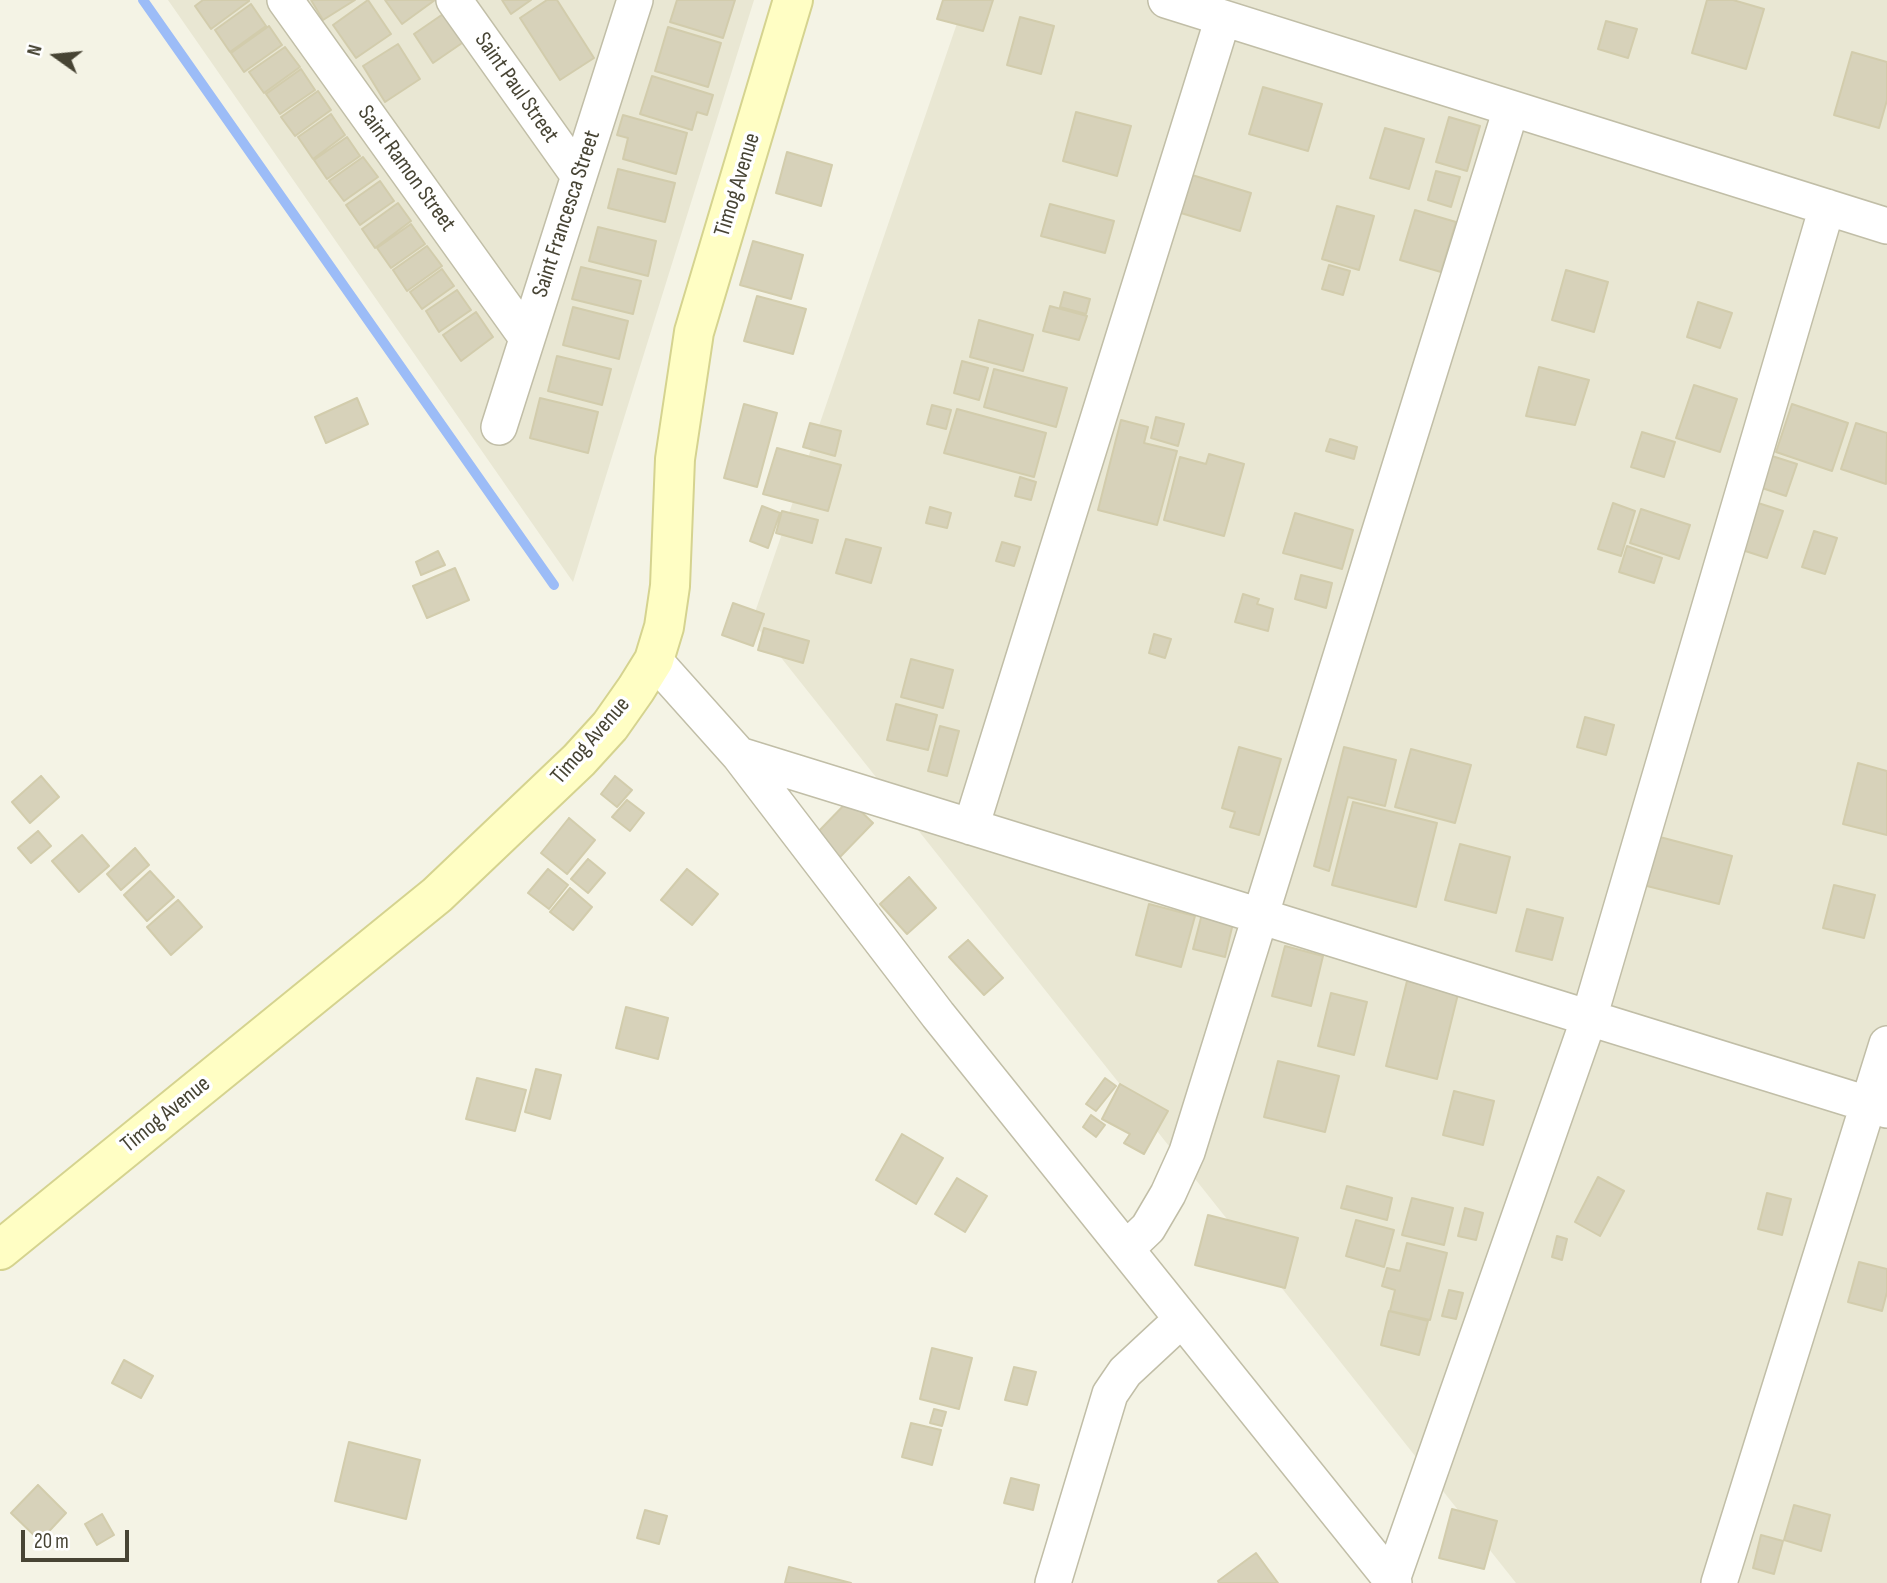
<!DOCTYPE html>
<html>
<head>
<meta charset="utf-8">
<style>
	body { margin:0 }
	#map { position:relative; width:1887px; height:1583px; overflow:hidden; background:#f4f3e5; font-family:"Sofia Sans Condensed",sans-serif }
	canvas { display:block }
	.north { position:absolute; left:21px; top:21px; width:70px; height:70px; -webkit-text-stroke:5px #fff; paint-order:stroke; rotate:285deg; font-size:19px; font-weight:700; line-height:28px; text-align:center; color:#474434 }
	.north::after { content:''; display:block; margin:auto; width:24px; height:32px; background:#474434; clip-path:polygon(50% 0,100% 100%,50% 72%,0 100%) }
	.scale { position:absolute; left:21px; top:1530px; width:108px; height:32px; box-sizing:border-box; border:4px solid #474434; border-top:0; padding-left:9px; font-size:21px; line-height:24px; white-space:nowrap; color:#474434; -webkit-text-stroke:5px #fff; paint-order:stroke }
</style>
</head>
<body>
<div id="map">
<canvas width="1887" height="1583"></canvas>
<div class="north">N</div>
<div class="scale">20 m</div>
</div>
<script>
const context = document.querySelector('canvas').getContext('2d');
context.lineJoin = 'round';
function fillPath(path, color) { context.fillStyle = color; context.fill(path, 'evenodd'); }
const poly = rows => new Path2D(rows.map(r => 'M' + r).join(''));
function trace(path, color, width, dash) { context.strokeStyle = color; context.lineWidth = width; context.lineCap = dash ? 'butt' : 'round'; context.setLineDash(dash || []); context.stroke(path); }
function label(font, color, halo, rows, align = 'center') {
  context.font = font + ' "Sofia Sans Condensed",sans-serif'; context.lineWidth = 7; context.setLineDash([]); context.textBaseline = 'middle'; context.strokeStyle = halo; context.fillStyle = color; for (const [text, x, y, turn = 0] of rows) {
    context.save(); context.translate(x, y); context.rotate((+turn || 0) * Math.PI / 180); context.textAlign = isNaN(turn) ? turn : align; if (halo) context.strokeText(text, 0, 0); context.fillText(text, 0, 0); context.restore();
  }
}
const residential = poly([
	[168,0,754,0,573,582],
	[965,0,1887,0,1887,1583,1516,1583,752,621]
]);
const stream = poly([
	[143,0,554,585]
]);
const building = poly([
	[203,0,249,0,249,1,211,29,195,6,203,0],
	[311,0,355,0,323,20,311,0],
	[368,0,391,34,356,58,333,25,368,0],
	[385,0,435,0,402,24,385,0],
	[502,0,531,0,511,14,502,0],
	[547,0,557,0,594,58,560,80,520,18,547,0],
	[677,0,735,0,723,38,670,22,677,0],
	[943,0,993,0,983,31,937,19,943,0],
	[1707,0,1733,0,1764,9,1746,69,1692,53,1707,0],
	[251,4,266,26,230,52,215,30,251,4],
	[446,12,465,41,433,63,414,34,446,12],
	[1020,17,1054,26,1041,74,1007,65,1020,17],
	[1606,21,1637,29,1628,58,1598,49,1606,21],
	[269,26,282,45,244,72,231,53,269,26],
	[668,27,721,43,708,87,655,71,668,27],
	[398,44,420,79,385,102,363,66,398,44],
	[285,47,300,67,264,93,249,72,285,47],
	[1852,52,1887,62,1887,100,1879,128,1834,115,1852,52],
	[301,69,315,90,280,114,266,94,301,69],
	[652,76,713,95,707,115,697,112,692,130,640,114,652,76],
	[1263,87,1322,104,1308,151,1249,134,1263,87],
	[318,91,331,110,295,136,281,117,318,91],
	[1076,112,1131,126,1117,176,1063,161,1076,112],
	[331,114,345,135,313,159,298,137,331,114],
	[623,115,687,133,676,174,623,159,628,138,617,135,623,115],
	[1449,117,1480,126,1467,171,1436,162,1449,117],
	[1385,128,1424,139,1409,189,1370,178,1385,128],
	[347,137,360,156,327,179,314,160,347,137],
	[787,152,832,165,821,206,776,193,787,152],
	[363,157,378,177,344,201,329,181,363,157],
	[618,169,675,183,665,222,608,208,618,169],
	[1436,171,1460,177,1451,207,1428,200,1436,171],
	[1192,175,1251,193,1240,231,1181,213,1192,175],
	[380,181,394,201,360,225,346,205,380,181],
	[398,203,411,221,375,248,362,229,398,203],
	[1050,204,1114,221,1105,253,1041,236,1050,204],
	[1337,206,1374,216,1359,270,1322,259,1337,206],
	[1415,210,1456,222,1441,272,1400,260,1415,210],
	[411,224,425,244,391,268,377,248,411,224],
	[598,227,656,241,648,276,589,261,598,227],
	[753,241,803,255,791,299,740,285,753,241],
	[427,246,442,266,407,291,393,270,427,246],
	[1329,265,1350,271,1343,295,1322,289,1329,265],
	[581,267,641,281,633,314,572,299,581,267],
	[442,269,454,286,422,309,410,292,442,269],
	[1566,270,1608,282,1594,332,1552,320,1566,270],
	[457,290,471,310,439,332,426,311,457,290],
	[1064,292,1090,299,1086,314,1060,307,1064,292],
	[757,296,806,309,793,354,744,341,757,296],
	[1698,302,1732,313,1720,348,1687,337,1698,302],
	[1050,306,1087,316,1079,340,1043,331,1050,306],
	[573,307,628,321,619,359,563,345,573,307],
	[476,312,493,337,461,361,443,335,476,312],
	[979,320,1033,335,1023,371,970,357,979,320],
	[557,356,611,369,602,405,548,391,557,356],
	[962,361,988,368,979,400,954,393,962,361],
	[1539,367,1589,380,1575,425,1526,416,1539,367],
	[994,369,1067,388,1056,427,984,407,994,369],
	[1694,385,1737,399,1720,452,1676,438,1694,385],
	[357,398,368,424,326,443,315,417,357,398],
	[540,398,598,412,588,453,530,438,540,398],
	[744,404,777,413,757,487,724,478,744,404],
	[1792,404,1848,423,1832,471,1776,452,1792,404],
	[932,405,951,410,946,429,927,424,932,405],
	[957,409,1046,433,1034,477,944,453,957,409],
	[1156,417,1184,424,1178,446,1151,438,1156,417],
	[1121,420,1148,427,1144,443,1177,451,1157,525,1098,510,1121,420],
	[810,423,841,431,835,456,803,447,810,423],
	[1856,423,1887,433,1886,484,1841,469,1856,423],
	[1642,432,1675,442,1664,477,1631,467,1642,432],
	[1330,439,1357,447,1354,459,1326,451,1330,439],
	[777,448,841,465,828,511,763,494,777,448],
	[1209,454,1244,464,1224,536,1164,520,1180,457,1206,464,1209,454],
	[1772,456,1797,464,1786,496,1762,488,1772,456],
	[1020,477,1036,482,1031,500,1015,496,1020,477],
	[1755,502,1783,511,1767,558,1739,549,1755,502],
	[1613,503,1635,511,1621,556,1598,549,1613,503],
	[762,506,780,513,768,548,750,541,762,506],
	[930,507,951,513,947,528,926,523,930,507],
	[1641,509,1690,525,1679,559,1630,543,1641,509],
	[782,511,818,520,812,543,776,533,782,511],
	[1295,513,1353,530,1342,569,1283,553,1295,513],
	[1814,531,1837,538,1825,574,1802,567,1814,531],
	[846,539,881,548,871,583,836,573,846,539],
	[1002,542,1020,547,1014,566,996,561,1002,542],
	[1627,546,1662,558,1654,583,1619,572,1627,546],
	[438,551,445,565,421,575,416,562,438,551],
	[455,568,469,600,427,618,413,586,455,568],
	[1301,575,1332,583,1326,608,1295,599,1301,575],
	[1243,594,1259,599,1257,604,1273,609,1268,631,1235,622,1243,594],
	[733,603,764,614,753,646,722,635,733,603],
	[764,628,809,641,803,663,758,650,764,628],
	[1154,634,1171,639,1165,658,1149,653,1154,634],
	[911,659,953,670,943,708,901,697,911,659],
	[896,704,937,715,928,750,887,740,896,704],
	[1585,717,1614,725,1606,755,1577,747,1585,717],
	[940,726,959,731,947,776,928,771,940,726],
	[1239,747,1281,759,1259,835,1230,827,1235,812,1222,808,1239,747],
	[1344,747,1396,760,1385,806,1348,797,1329,871,1314,866,1344,747],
	[1411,749,1471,765,1455,823,1395,807,1411,749],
	[1858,763,1887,771,1887,835,1843,824,1858,763],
	[41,776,59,797,30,823,12,802,41,776],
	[615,776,632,790,617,807,601,794,615,776],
	[627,800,644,813,630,831,612,817,627,800],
	[849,800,873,823,840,857,816,834,849,800],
	[1353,802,1437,823,1416,907,1332,885,1353,802],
	[569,818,595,840,567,874,541,853,569,818],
	[38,831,51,846,31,863,18,848,38,831],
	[82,835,109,866,79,892,52,861,82,835],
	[1656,836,1732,856,1719,904,1643,885,1656,836],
	[1460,844,1510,857,1496,913,1445,900,1460,844],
	[135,848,149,865,121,890,107,874,135,848],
	[588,859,605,873,588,893,571,879,588,859],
	[548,869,568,885,549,909,528,893,548,869],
	[687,869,718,894,692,925,661,900,687,869],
	[150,871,174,897,147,921,124,895,150,871],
	[909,877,936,908,907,934,880,904,909,877],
	[1834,885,1875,895,1864,938,1823,928,1834,885],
	[570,888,592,907,573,930,550,912,570,888],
	[178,900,202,927,171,955,147,927,178,900],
	[1149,904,1195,916,1181,967,1136,955,1149,904],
	[1527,909,1563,918,1552,960,1516,951,1527,909],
	[1203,910,1234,919,1225,957,1193,949,1203,910],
	[968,940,1003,978,984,995,949,957,968,940],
	[1285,946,1323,956,1311,1006,1272,996,1285,946],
	[1407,981,1458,994,1437,1079,1386,1066,1407,981],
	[1331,993,1367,1002,1354,1055,1318,1046,1331,993],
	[626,1007,668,1018,658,1059,616,1048,626,1007],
	[1278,1061,1339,1076,1325,1132,1264,1117,1278,1061],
	[536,1069,561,1075,550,1119,525,1112,536,1069],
	[477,1078,526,1090,515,1131,466,1119,477,1078],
	[1105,1078,1116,1086,1096,1111,1086,1104,1105,1078],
	[1120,1084,1168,1111,1144,1154,1124,1143,1130,1134,1102,1119,1120,1084],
	[1454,1091,1494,1101,1483,1145,1443,1135,1454,1091],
	[1091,1115,1105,1125,1096,1137,1083,1127,1091,1115],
	[902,1134,943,1158,916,1204,876,1180,902,1134],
	[1598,1177,1624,1191,1600,1236,1575,1222,1598,1177],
	[957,1178,987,1196,965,1232,935,1214,957,1178],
	[1347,1186,1392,1198,1387,1220,1341,1208,1347,1186],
	[1767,1193,1791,1199,1782,1235,1758,1229,1767,1193],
	[1412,1198,1453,1208,1444,1245,1402,1235,1412,1198],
	[1465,1208,1483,1213,1476,1240,1458,1236,1465,1208],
	[1208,1215,1298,1238,1285,1288,1195,1265,1208,1215],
	[1356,1220,1394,1230,1384,1267,1346,1256,1356,1220],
	[1557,1236,1567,1239,1562,1260,1552,1257,1557,1236],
	[1407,1243,1447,1253,1430,1320,1390,1311,1395,1290,1382,1286,1387,1268,1400,1271,1407,1243],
	[1859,1262,1887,1269,1887,1292,1882,1311,1848,1302,1859,1262],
	[1449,1290,1463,1293,1456,1319,1442,1316,1449,1290],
	[1389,1311,1428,1321,1419,1355,1381,1345,1389,1311],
	[932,1348,972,1358,959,1409,920,1399,932,1348],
	[124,1360,153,1376,141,1398,112,1383,124,1360],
	[1014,1367,1036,1372,1027,1405,1005,1400,1014,1367],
	[934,1409,946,1412,942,1426,930,1423,934,1409],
	[911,1423,941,1430,932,1465,902,1457,911,1423],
	[349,1442,420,1460,406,1519,335,1501,349,1442],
	[1011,1478,1039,1485,1033,1510,1004,1503,1011,1478],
	[38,1485,66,1513,40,1541,11,1513,38,1485],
	[1794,1505,1830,1515,1821,1551,1784,1540,1794,1505],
	[1452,1509,1497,1521,1484,1569,1439,1558,1452,1509],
	[645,1510,667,1516,659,1544,637,1538,645,1510],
	[102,1514,114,1535,97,1545,85,1524,102,1514],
	[1761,1535,1783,1541,1774,1574,1753,1568,1761,1535],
	[1256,1553,1278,1583,1219,1583,1218,1581,1256,1553],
	[789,1567,851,1583,785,1583,789,1567]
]);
const minor = poly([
	[285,0,527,338],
	[454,0,579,176],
	[1166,0,1887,226],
	[499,427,635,0],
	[654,660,739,755,938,1015,1394,1583],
	[739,755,1887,1110],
	[971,827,1223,18],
	[1126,1249,1148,1228,1168,1194,1187,1152,1511,109],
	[1392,1580,1589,1018,1827,207],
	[1053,1583,1110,1394,1125,1372,1182,1319],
	[1719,1583,1887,1044]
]);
const secondary = poly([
	[0,1250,437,895,579,760,610,726,636,689,654,660,664,627,670,586,675,459,694,332,793,0]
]);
const streetNames = [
	["Saint Paul Street",516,88,55],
	["Saint Ramon Street",406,169,54],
	["Timog Avenue",738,185,-73],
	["Saint Francesca Street",567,214,-72],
	["Timog Avenue",591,741,-49],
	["Timog Avenue",166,1115,-39]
];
fillPath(residential, '#e9e7d3');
trace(stream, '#9cbcf7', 10);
fillPath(building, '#d7d2ba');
trace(building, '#d2ccac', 2);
trace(minor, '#c1bea7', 38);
trace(secondary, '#d5d38f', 42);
trace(minor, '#fff', 35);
trace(secondary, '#fffec4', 38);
label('23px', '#474434', '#fff', streetNames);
</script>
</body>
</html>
